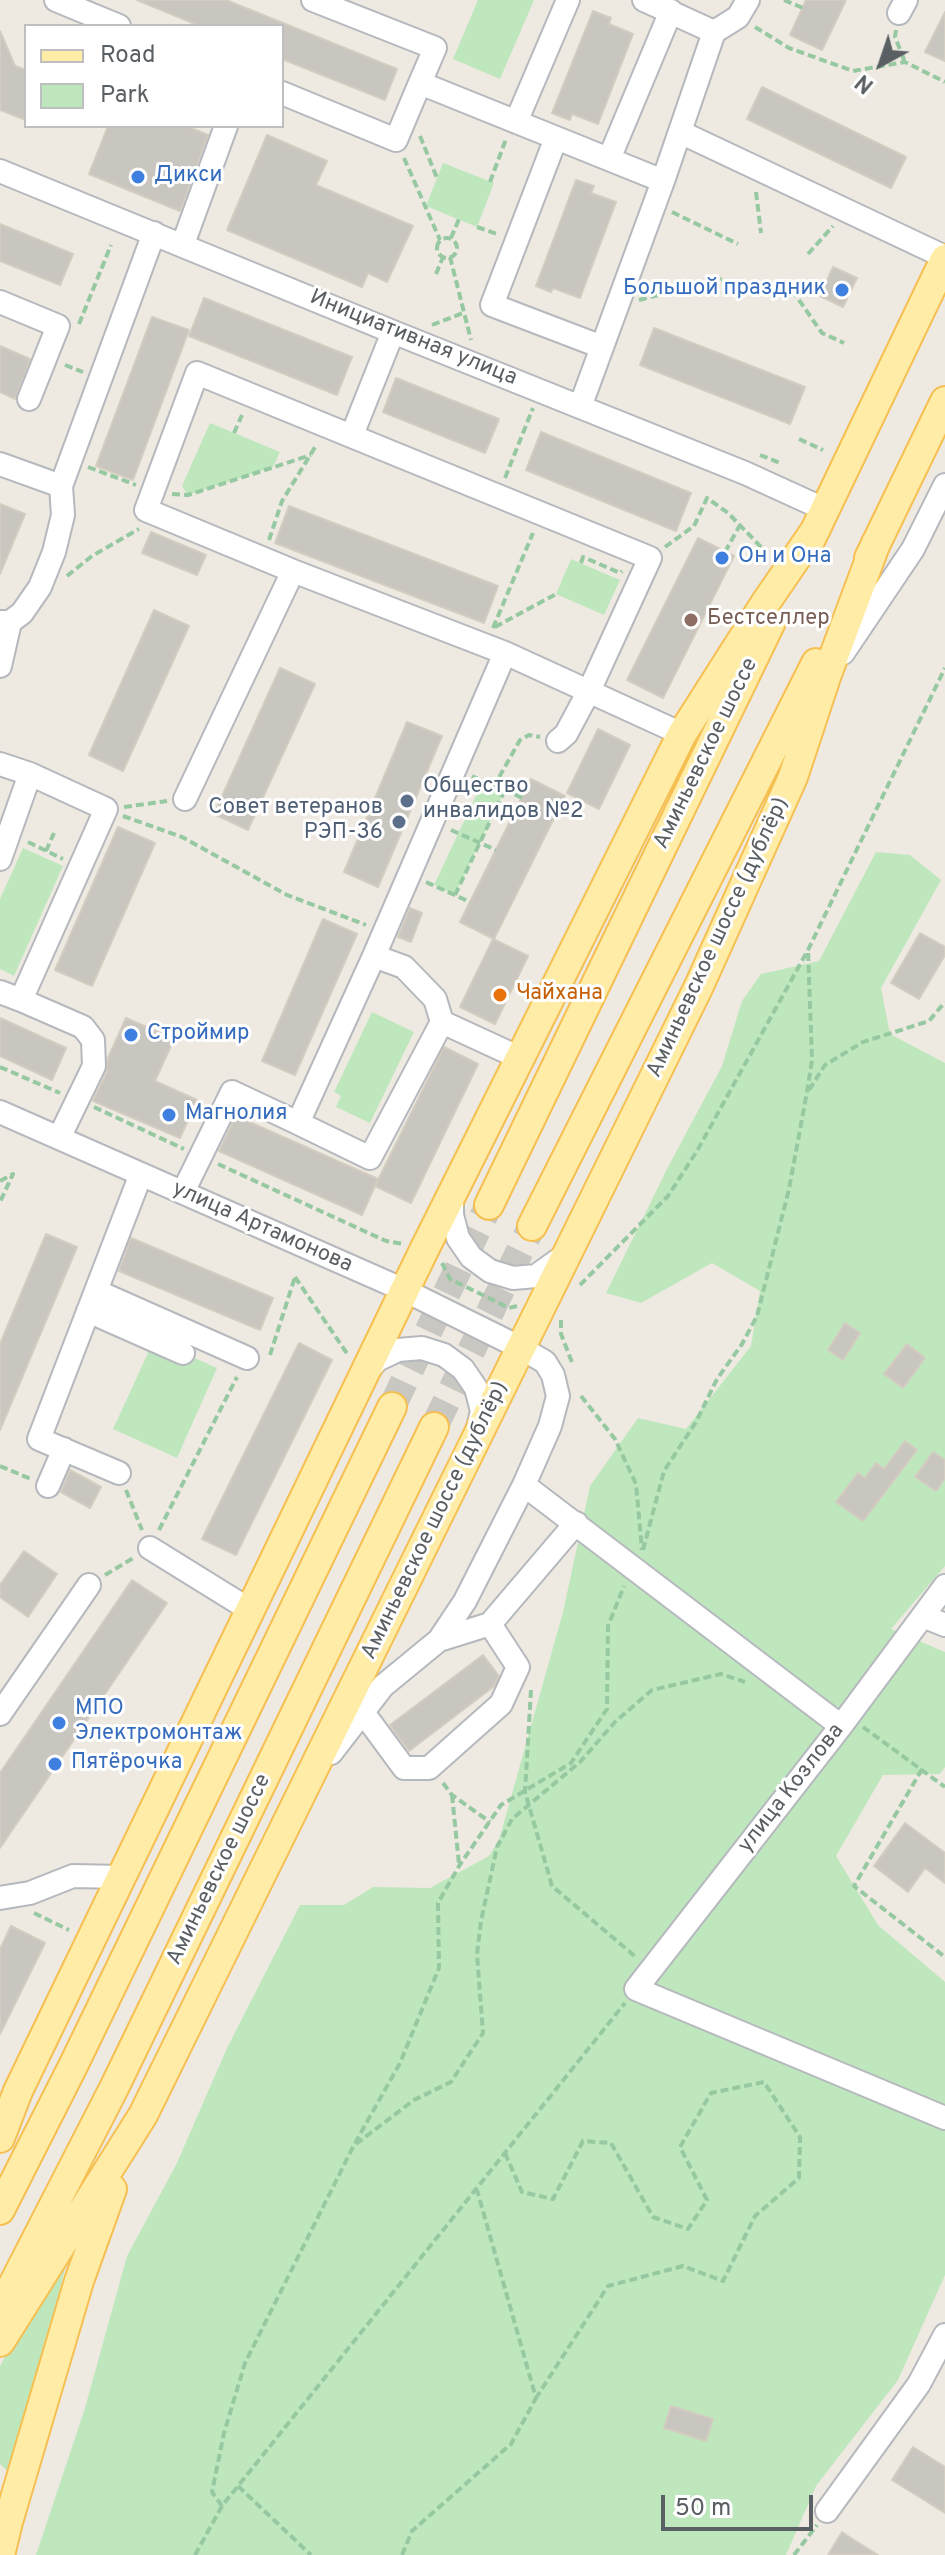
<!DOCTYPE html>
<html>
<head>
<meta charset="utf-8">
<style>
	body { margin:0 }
	#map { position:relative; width:945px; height:2555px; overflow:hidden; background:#eeeae2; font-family:Overpass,sans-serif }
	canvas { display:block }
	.legend { position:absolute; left:24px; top:24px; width:260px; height:104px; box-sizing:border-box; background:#fff; border:2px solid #bdbfc1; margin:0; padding:10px 14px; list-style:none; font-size:24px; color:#5a5f63 }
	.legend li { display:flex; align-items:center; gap:16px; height:40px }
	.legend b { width:40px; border:2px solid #bdbfc1 }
	.north { position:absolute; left:841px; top:24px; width:80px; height:80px; -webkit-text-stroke:6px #fff; paint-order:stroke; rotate:220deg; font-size:22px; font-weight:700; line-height:32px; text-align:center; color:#5a5f63 }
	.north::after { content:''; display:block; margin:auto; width:28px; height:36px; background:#5a5f63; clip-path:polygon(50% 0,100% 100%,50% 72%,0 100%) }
	.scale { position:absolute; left:661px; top:2495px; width:152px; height:36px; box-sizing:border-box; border:4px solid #5a5f63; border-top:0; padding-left:10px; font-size:24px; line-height:28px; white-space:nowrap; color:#5a5f63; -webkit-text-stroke:6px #fff; paint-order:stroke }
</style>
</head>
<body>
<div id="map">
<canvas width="945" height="2555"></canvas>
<ul class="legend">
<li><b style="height:10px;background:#ffeca6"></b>Road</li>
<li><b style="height:22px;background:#bfe7bd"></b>Park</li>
</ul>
<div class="north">N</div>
<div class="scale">50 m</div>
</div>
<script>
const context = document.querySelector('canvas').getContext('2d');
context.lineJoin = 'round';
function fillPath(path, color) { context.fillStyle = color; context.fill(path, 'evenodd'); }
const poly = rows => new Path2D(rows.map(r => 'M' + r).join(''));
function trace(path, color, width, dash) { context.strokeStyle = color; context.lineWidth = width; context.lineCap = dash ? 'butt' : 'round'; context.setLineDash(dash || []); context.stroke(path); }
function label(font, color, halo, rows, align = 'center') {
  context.font = font + ' Overpass,sans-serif'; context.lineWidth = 6; context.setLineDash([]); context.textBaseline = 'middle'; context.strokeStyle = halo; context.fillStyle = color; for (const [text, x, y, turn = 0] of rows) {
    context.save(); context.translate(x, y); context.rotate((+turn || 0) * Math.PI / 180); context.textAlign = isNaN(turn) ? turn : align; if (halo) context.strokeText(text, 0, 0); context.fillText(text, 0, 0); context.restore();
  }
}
const green = poly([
	[478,0,534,0,500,79,453,59],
	[443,163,494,183,477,227,426,206],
	[210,423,280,452,273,467,188,495,182,486],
	[571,559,620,580,604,615,556,594],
	[483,781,504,792,455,895,434,885],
	[23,848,63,866,14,976,0,969,0,899],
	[876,852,910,855,941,880,881,988,890,1034,945,1063,945,1566,891,1629,945,1652,945,1767,940,1774,883,1775,836,1856,878,1925,945,1982,945,2275,898,2380,816,2486,786,2555,36,2555,85,2408,127,2256,176,2165,227,2048,300,1905,344,1905,373,1887,430,1888,489,1856,499,1840,563,1612,590,1486,638,1418,686,1429,751,1346,760,1291,712,1263,641,1303,606,1293,667,1169,722,1066,742,1001,761,974,819,961],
	[372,1012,414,1032,370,1123,336,1107,341,1096,334,1092],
	[154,1340,217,1368,177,1458,113,1429],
	[67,2244,70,2248,17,2465,11,2474,0,2464,0,2366]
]);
const building = poly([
	[137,0,226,0,397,69,385,100,282,59,282,26,200,26,137,0],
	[806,0,846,0,822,50,790,35,806,0],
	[593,11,611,18,609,24,633,34,598,124,572,114,570,120,552,113,593,11],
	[945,12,945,61,925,52,945,12],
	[0,31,15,66,26,70,26,120,0,110,0,31],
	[762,87,906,157,891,188,747,119,762,87],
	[108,126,186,126,208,135,180,211,89,174,108,126],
	[267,135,327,161,316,185,413,226,387,282,368,273,362,287,227,230,267,135],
	[576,180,594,186,591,193,616,202,580,298,553,288,551,292,536,286,576,180],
	[0,224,73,254,60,285,0,261,0,224],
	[833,267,857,278,843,307,820,296,833,267],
	[204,298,352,357,337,395,189,336,204,298],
	[152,317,189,330,133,480,96,466,152,317],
	[654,328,805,387,790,424,640,365,654,328],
	[0,346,30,359,15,399,0,392,0,346],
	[396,378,499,419,485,453,383,412,396,378],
	[541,432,691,493,676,531,526,470,541,432],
	[0,504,25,514,0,574,0,504],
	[289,506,498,586,484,623,275,543,289,506],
	[151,532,206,555,197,575,142,553,151,532],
	[698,538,734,556,663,698,627,680,698,538],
	[154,610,189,626,123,771,89,755,154,610],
	[280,668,315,684,248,830,214,814,280,668],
	[407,722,442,736,378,887,344,872,407,722],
	[598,729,630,745,599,809,567,793,598,729],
	[531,779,565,796,494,939,460,922,531,779],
	[118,827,155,843,92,986,55,970,118,827],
	[410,908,422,913,411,942,398,937,410,908],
	[323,919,357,934,295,1075,262,1061,323,919],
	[920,933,945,947,945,955,919,999,891,983,920,933],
	[493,939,528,956,495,1024,460,1007,493,939],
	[0,1018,66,1048,52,1080,0,1056,0,1018],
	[126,1018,174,1039,155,1081,197,1100,180,1138,93,1101,107,1072,108,1058,126,1018],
	[444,1047,478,1064,411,1203,375,1186,444,1047],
	[236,1116,378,1179,362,1215,219,1151,236,1116],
	[46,1234,77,1247,0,1430,0,1344,46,1234],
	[131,1238,273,1298,260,1330,119,1271,131,1238],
	[845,1323,860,1333,843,1360,828,1350,845,1323],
	[299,1343,332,1360,236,1555,202,1539,299,1343],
	[907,1344,925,1358,903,1388,884,1374,907,1344],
	[905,1441,917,1450,863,1521,836,1502,858,1473,865,1478,876,1463,884,1469,905,1441],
	[933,1452,945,1460,945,1478,936,1491,915,1477,933,1452],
	[70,1470,101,1487,90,1508,61,1492,70,1470],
	[24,1551,57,1574,28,1617,0,1597,0,1585,24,1551],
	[132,1580,167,1603,0,1848,0,1773,132,1580],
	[483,1655,499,1676,493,1687,409,1751,390,1725,483,1655],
	[905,1823,945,1853,945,1883,925,1868,908,1892,874,1866,905,1823],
	[11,1926,45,1943,0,2034,0,1949,11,1926],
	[671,2406,713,2419,706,2441,664,2428,671,2406],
	[913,2447,945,2467,945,2513,892,2480,913,2447],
	[842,2532,854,2540,878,2555,828,2555,842,2532]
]);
const majorTunnel = poly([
	[392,1407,489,1205],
	[434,1427,532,1226]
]);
const path = poly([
	[784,0,803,8],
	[755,27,789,48,853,71,905,62,945,82],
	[896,30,895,37,905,62],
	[420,136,437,178],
	[404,158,440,240],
	[490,182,506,139],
	[756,192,761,233],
	[672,212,738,244],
	[477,227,497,234],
	[451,238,459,219],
	'437 248a10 10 0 1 1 20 0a10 10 0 1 1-20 0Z',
	[808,254,833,226],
	[450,257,471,340],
	[436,274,443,257],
	[792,290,822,333,844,343],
	[639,300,722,279],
	[79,324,111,245],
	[432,325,463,313],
	[65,365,83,372],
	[234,433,242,415],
	[799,439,823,450],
	[760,455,780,463],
	[88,467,136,485],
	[505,478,533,408],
	[172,494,188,495,311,455],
	[269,540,282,501,317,444],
	[665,547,694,526,707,498,728,513,765,551],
	[725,552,740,525],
	[581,563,583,557,620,573,622,571],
	[67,576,92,556,139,529],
	[495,627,556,594],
	[493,628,533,533],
	[522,798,499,787,498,779,520,740,529,735,540,737],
	[124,807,167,801],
	[123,816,182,837,287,895,366,925],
	[451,830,496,850],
	[28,842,63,859],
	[46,851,54,833],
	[426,882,470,902],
	[455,895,504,792,472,776],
	[0,1067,60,1093],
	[809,1090,825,1065,863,1042,929,1021,945,1002],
	[94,1107,184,1149],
	[218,1164,386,1241,404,1244],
	[0,1181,13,1174,0,1202],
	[442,1263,450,1279,509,1308,517,1306],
	[295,1277,348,1355],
	[580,1285,668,1196,697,1151,808,950,945,668],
	[561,1320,561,1334,573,1365],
	[270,1355,295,1277],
	[581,1396,615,1439,636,1484,642,1550],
	[0,1466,31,1479],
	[126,1490,142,1530],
	[159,1530,237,1377],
	[643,1550,664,1471,696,1422,717,1379,742,1344,757,1316,789,1189,807,1092,812,1060,808,950],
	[105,1575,135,1557],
	[531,1690,525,1792,552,1886,637,1958],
	[863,1727,945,1787],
	[922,1769,854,1886,945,1957],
	[443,1783,452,1795,490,1822],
	[452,1795,459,1864],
	[34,1913,69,1930],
	[356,2144,414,2100,451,2082,483,2033,477,1954,481,1921,497,1847,512,1819,580,1762,615,1722,652,1690,721,1674,745,1682],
	[505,2153,522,2192,553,2199,583,2141,611,2143,653,2217,688,2229,707,2200,680,2147,711,2093,764,2082,800,2137,799,2178,755,2216,723,2281,683,2266,608,2286,536,2398],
	[238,2486,311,2555],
	[222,2506,212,2492,224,2433,245,2363,354,2145,400,2063,439,1968,438,1903,459,1866,501,1805,571,1763,607,1709,608,1626,624,1586],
	[195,2555,222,2506,625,2003],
	[402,2555,412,2531,511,2444,536,2398,477,2190],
	[794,2555,817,2525]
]);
const minor = poly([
	[56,0,119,26],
	[313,0,435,48,420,83,663,181],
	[644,0,714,32],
	[899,13,906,0],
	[282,93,396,140,420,83],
	[516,122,568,0],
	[680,132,945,257],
	[556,138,492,305,602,347],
	[609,159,671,11],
	[0,171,393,332,745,473,826,510],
	[183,244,226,126],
	[0,302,58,326,29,399],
	[580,407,663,181,714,32,738,17,748,0],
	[352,435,393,332],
	[0,464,61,486,154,233],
	[0,622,10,622,22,613,40,587,54,552,63,515,61,486],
	[505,653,293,571,146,510,197,373,650,558,589,691,566,734,558,741],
	[843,653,913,549,945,485],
	[0,666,10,622],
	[0,764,30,774,106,809,21,1000,83,1027,93,1040,94,1066,59,1138],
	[185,799,293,571],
	[0,859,30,774],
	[374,956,404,967,435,999,442,1022,520,1058],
	[0,992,21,1000],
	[0,1112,404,1290,521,1348,545,1362,553,1375,558,1396,550,1426,524,1485,465,1601,439,1640,383,1686,331,1753],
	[298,1123,370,1158,442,1022],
	[183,1192,232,1092,298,1123,374,956,505,653,682,734],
	[452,1193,452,1215,458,1238,471,1257,490,1271,513,1278,536,1276,564,1256],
	[96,1291,247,1358],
	[88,1311,183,1353],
	[368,1371,377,1360,398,1350,422,1348,444,1355,463,1369,476,1388,482,1411,478,1428],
	[119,1473,39,1439,141,1174],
	[524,1485,841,1726],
	[48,1486,64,1449],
	[150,1548,250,1610],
	[945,1586,841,1726,636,1989,945,2118],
	[923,1616,945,1625],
	[439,1640,490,1624,576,1523],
	[362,1711,404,1768,429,1768,501,1704,518,1667,490,1624],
	[0,1714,89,1585],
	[0,1898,30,1893,73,1876,122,1877],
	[827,2511,919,2384,945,2335]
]);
const major = poly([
	[808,545,945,259],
	[869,558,945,401],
	[489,1205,771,622],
	[532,1226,816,663],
	[0,2138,18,2091,424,1250,682,734,764,605,816,529],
	[0,2210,73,2066,392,1407],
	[0,2310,114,2088,434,1427],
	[0,2342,143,2115,699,986,793,777,826,677,876,543],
	[0,2555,8,2522,79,2281,112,2189]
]);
const markers = [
	[138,177,8,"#3f7fe0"],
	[842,290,8,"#3f7fe0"],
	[722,558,8,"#3f7fe0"],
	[691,620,8,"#8d6e63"],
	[407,801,8,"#5c6f8a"],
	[399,822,8,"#5c6f8a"],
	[500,995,8,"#e8710a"],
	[131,1035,8,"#3f7fe0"],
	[169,1115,8,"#3f7fe0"],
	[59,1723,8,"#3f7fe0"],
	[55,1764,8,"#3f7fe0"]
];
const shopNames = [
	["Дикси",154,177],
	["Большой праздник",826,290,"right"],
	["Он и Она",738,558],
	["Строймир",147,1035],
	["Магнолия",185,1115],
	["МПО",75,1710],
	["Электромонтаж",75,1735],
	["Пятёрочка",71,1764]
];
const streetNames = [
	["Инициативная улица",413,339,22],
	["Аминьевское шоссе",707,754,-64],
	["Аминьевское шоссе (дублёр)",719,938,-65],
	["улица Артамонова",262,1228,24],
	["Аминьевское шоссе (дублёр)",436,1521,-64],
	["улица Козлова",792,1789,-52],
	["Аминьевское шоссе",220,1870,-64]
];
const educationNames = [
	["Бестселлер",707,620]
];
const serviceNames = [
	["Общество",423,788],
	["инвалидов №2",423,813],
	["Совет ветеранов",383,809,"right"],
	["РЭП-36",383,834,"right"]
];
const foodNames = [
	["Чайхана",516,995]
];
fillPath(green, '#bfe7bd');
fillPath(building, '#c9c5bf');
trace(building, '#d3ccc0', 2);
trace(majorTunnel, '#c9c7c2', 28, [28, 14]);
trace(minor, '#b5b8bd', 26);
trace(major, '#f6bf52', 32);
trace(path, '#96c8a1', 4, [8, 4]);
trace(minor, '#fff', 22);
trace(major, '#ffeca6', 28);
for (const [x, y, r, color] of markers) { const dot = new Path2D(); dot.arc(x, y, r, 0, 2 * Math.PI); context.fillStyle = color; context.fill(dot); trace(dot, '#fff', 3); }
label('22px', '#366cbe', '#fff', shopNames, 'left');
label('22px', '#5a5f63', '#fff', streetNames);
label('22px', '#785e54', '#fff', educationNames, 'left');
label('22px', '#4e5e75', '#fff', serviceNames, 'left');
label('22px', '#c56008', '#fff', foodNames, 'left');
</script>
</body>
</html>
